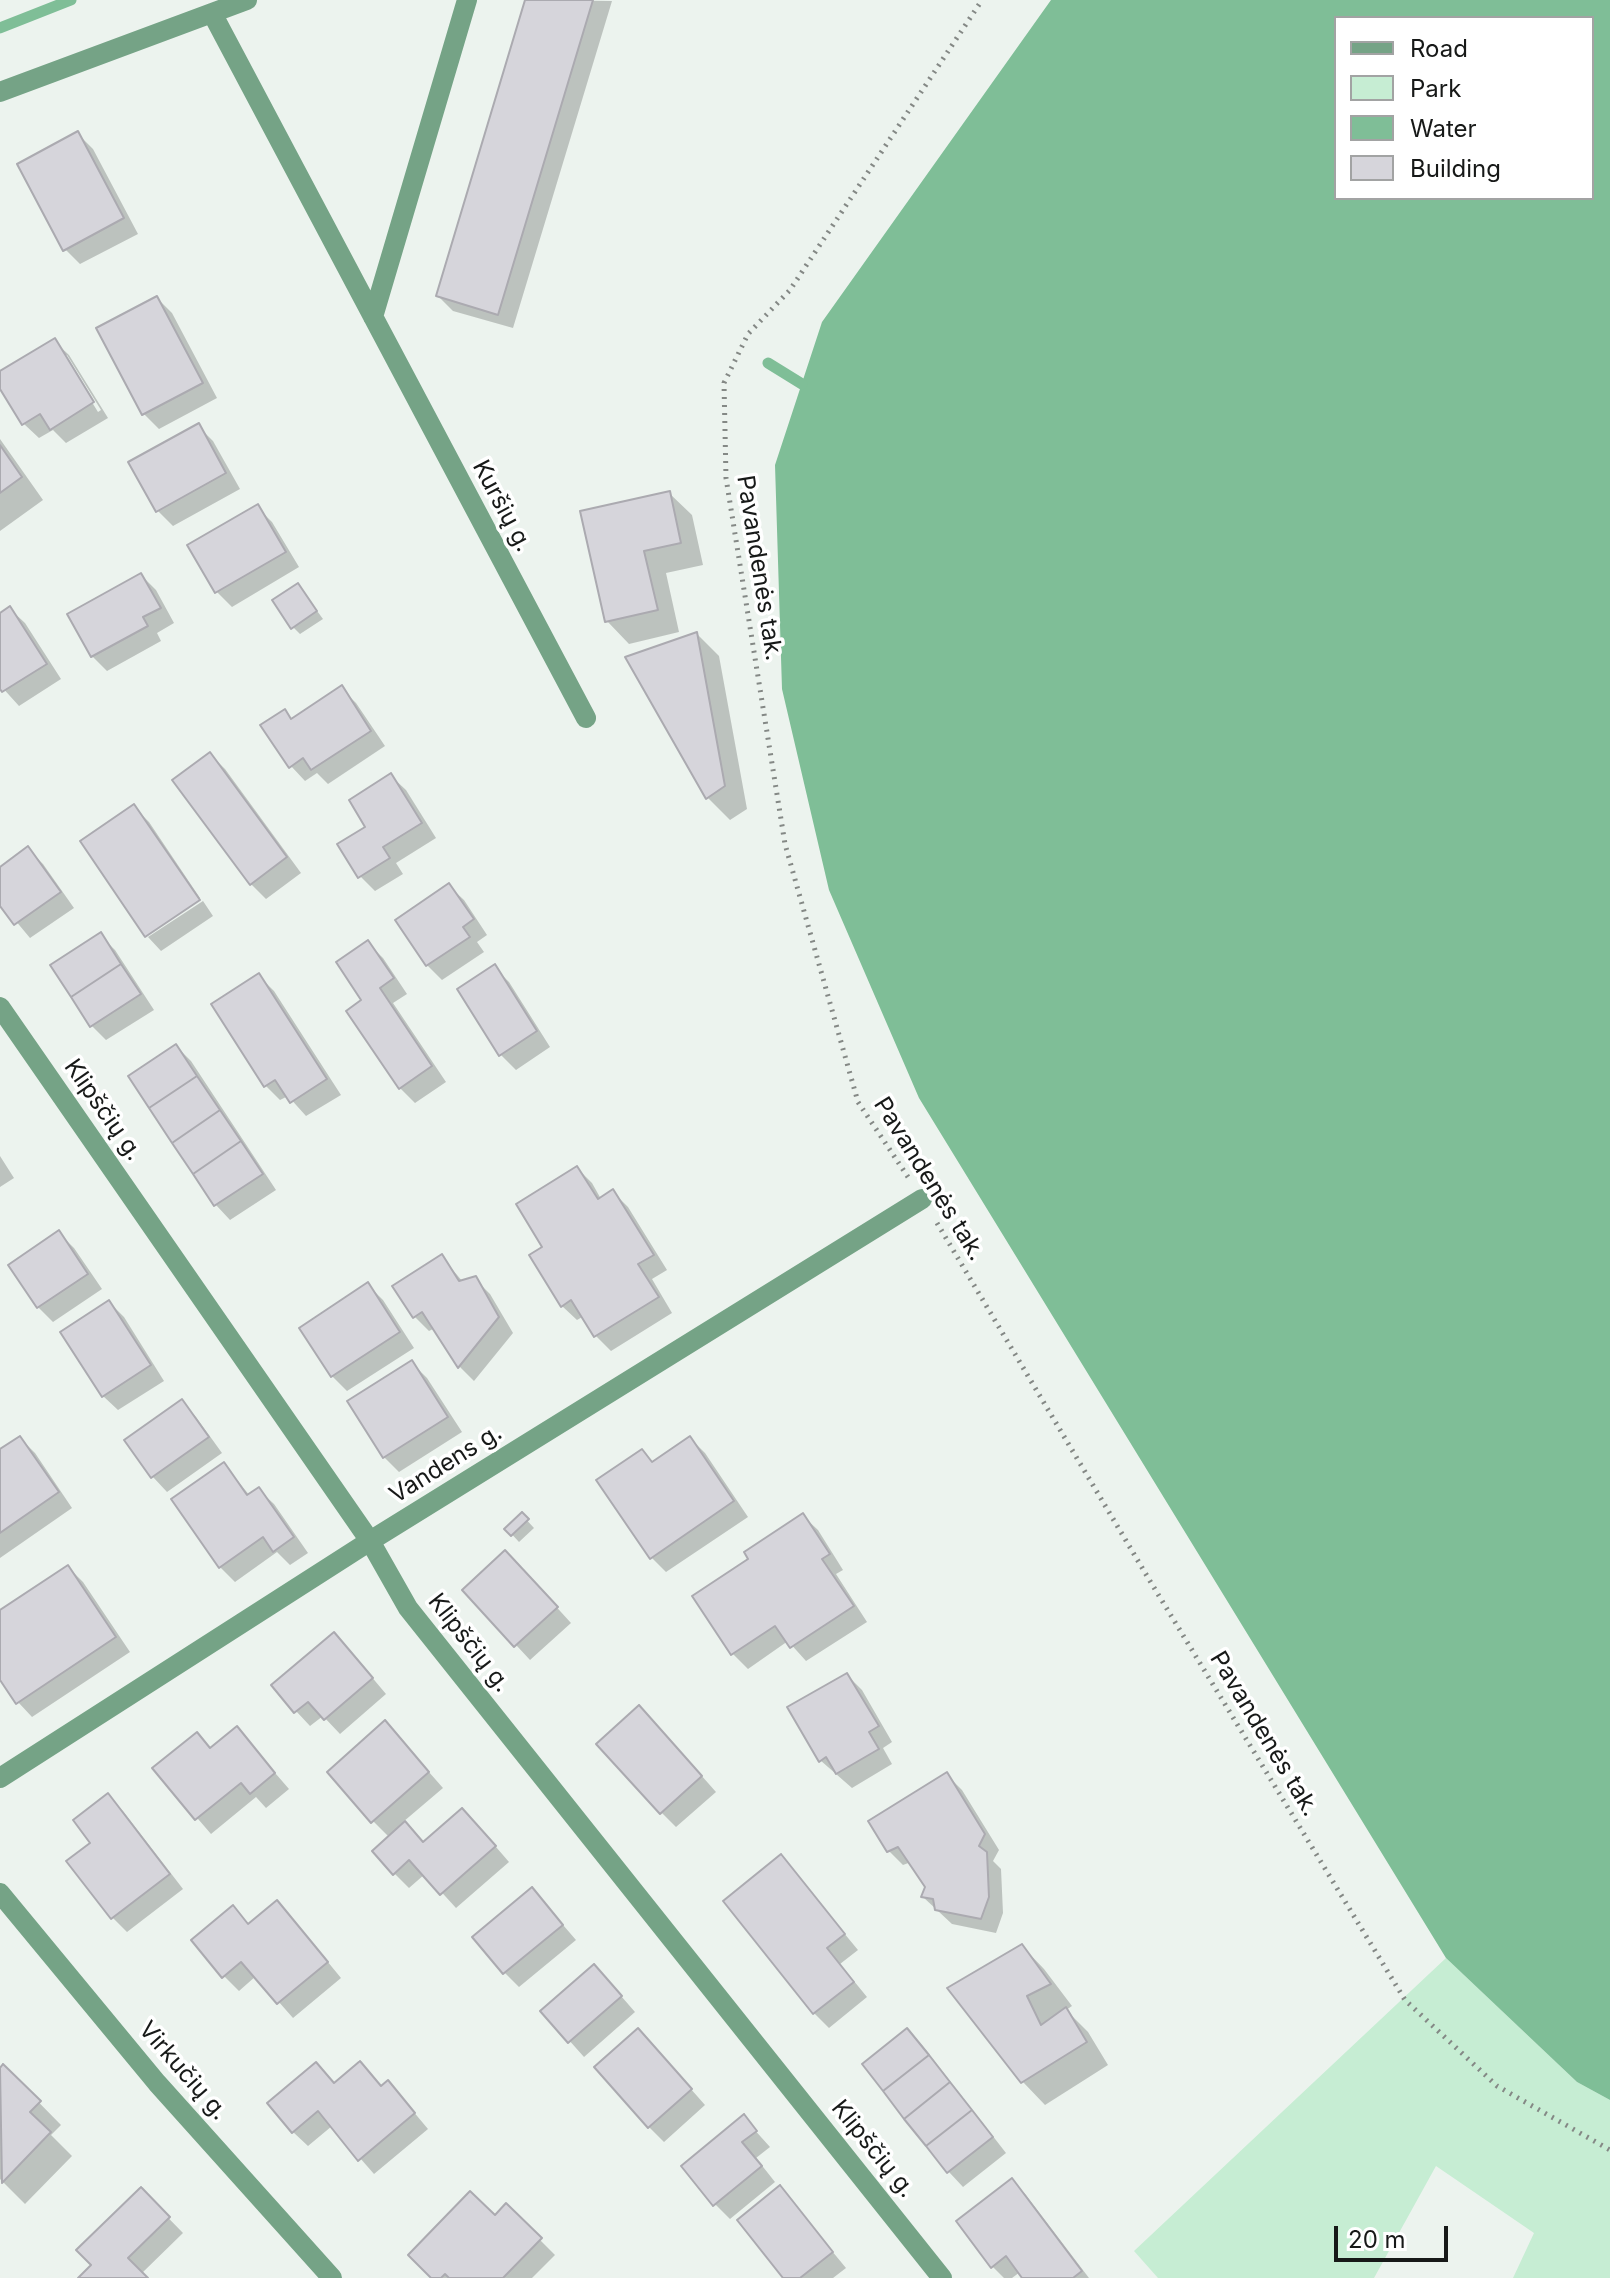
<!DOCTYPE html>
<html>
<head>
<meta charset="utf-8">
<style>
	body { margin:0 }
	#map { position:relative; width:1610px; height:2278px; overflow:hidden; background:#ecf3ee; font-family:Inter,sans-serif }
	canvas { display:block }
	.legend { position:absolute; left:1334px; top:16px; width:260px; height:184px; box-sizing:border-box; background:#fff; border:2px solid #a2a3a3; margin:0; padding:10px 14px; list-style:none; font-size:24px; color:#171918 }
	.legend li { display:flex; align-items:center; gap:16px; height:40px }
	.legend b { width:40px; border:2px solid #a2a3a3 }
	.scale { position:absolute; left:1334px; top:2226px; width:114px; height:36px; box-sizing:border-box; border:4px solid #171918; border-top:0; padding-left:10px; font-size:24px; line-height:28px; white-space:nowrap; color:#171918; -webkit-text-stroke:6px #fff; paint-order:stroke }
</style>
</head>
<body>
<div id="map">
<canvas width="1610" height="2278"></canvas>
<ul class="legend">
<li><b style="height:10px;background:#75a386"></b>Road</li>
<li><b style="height:22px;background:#c6edd3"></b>Park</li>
<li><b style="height:22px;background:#7fbe97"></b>Water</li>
<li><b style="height:22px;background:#d6d5db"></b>Building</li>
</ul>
<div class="scale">20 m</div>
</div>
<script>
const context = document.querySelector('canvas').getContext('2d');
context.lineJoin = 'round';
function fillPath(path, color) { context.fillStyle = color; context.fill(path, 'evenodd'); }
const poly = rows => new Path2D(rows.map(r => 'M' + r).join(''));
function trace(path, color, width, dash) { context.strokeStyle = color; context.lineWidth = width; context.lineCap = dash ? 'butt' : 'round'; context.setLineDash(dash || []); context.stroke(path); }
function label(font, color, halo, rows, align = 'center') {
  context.font = font + ' Inter,sans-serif'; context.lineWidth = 7; context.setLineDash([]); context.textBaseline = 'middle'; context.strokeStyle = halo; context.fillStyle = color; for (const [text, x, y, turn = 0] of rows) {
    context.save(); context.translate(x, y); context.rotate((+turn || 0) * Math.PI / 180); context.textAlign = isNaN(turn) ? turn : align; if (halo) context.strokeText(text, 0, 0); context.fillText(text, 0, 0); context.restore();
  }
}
const green = poly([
	[1446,1958,1577,2082,1610,2100,1610,2278,1513,2278,1534,2233,1436,2166,1374,2278,1158,2278,1134,2251]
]);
const water = poly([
	[1051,0,1610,0,1610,2100,1577,2082,1446,1958,919,1098,829,890,782,689,775,465,822,322],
	[1336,18,1592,18,1592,198,1336,198]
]);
const shadow = poly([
	[527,0,612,1,513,328,453,311,438,296],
	[78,134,93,149,138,234,80,264,65,249],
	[157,298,172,313,217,398,159,429,144,414],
	[54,341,69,355,108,418,66,443,53,430,39,438,24,424,0,385,0,374],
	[63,355,67,355,101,410,98,412],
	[198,426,213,441,240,489,173,526,158,511],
	[0,439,43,500,0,531],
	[669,493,692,515,703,565,666,573,679,632,629,644,607,621],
	[257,507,272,522,299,567,232,607,217,592,190,546],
	[141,575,156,590,174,623,157,633,161,641,107,671,92,656],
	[298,585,323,619,300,634,293,627],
	[10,609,25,623,61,679,19,706,0,685,0,615],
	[697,634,719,656,747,809,730,820,708,798,628,659],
	[341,688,356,703,385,746,328,784,317,773,305,781,291,766,284,712,293,720],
	[210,754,225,769,301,873,266,899,251,884],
	[391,776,406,790,436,838,396,863,403,874,375,891,360,876,368,827],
	[134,807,149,822,200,898,147,934],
	[28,849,43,864,74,908,30,938,0,902,0,869],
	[449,886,464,900,487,935,477,942,484,952,442,980,427,965],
	[203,901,213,916,161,951,148,937],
	[100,935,115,950,154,1010,106,1040,91,1025],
	[368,943,383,958,407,994,393,1003,446,1082,415,1103,400,1088,364,1001],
	[494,967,509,982,550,1047,516,1070,501,1055,460,990],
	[259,976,274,991,341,1095,306,1116,288,1096,280,1100,265,1085],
	[176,1046,191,1061,276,1190,230,1220,216,1205],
	[0,1156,14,1178,0,1187],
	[577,1168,592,1183,601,1199,613,1192,628,1207,667,1270,652,1279,672,1313,611,1351,596,1336,584,1316,577,1320,562,1306,545,1248],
	[59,1233,74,1248,102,1289,53,1322,38,1307],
	[441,1256,463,1282,475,1279,490,1294,513,1333,474,1381,460,1367,435,1328,429,1331,414,1316],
	[368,1285,383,1300,414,1348,347,1391,332,1376],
	[109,1302,124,1317,164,1381,118,1410,103,1396],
	[412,1363,427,1378,462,1432,399,1472,384,1457],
	[182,1402,196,1417,222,1453,167,1492,153,1477],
	[20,1438,35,1453,72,1508,0,1558,0,1452],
	[690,1438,705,1453,748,1517,666,1572,652,1558,642,1451,654,1463],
	[224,1464,250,1496,259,1490,274,1504,308,1553,290,1565,277,1552,235,1582,220,1567],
	[522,1515,534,1528,519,1542,507,1529],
	[803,1516,818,1530,843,1570,836,1574,867,1622,806,1661,788,1641,748,1669,733,1654,695,1596,751,1559],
	[68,1567,83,1582,130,1652,32,1717,18,1702,0,1676,0,1613],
	[520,1567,571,1623,530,1660,465,1590],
	[349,1650,386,1694,340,1734,323,1716,310,1726,296,1711],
	[847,1675,862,1690,892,1742,883,1748,892,1764,852,1788,820,1760],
	[654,1722,716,1792,676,1827,661,1812],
	[237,1729,289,1789,266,1808,256,1797,211,1834,155,1769,212,1750],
	[399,1738,443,1788,403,1822,424,1844,477,1825,509,1862,456,1908,425,1874,409,1888,394,1873,390,1838,373,1821],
	[947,1775,962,1790,999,1850,993,1861,1001,1869,1003,1913,996,1933,952,1924,923,1897,928,1887,911,1862,903,1865,888,1850],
	[108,1796,123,1811,183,1889,127,1932,112,1917],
	[781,1857,858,1950,840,1964,867,1997,829,2028,814,2013],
	[532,1889,576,1940,519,1987,504,1972],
	[233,1908,250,1925,291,1917,341,1978,293,2018,256,1976,239,1991,224,1976],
	[1022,1946,1044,1969,1072,2006,1066,2010,1088,2032,1108,2065,1045,2105,1023,2082,950,1989],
	[608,1981,635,2012,584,2057,543,2011],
	[907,2030,922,2045,1006,2153,963,2187,949,2172,864,2064],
	[652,2045,705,2105,664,2142,649,2127],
	[360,2064,382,2088,402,2098,428,2129,374,2174,332,2126,308,2146,293,2132,316,2065,335,2084],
	[4,2067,61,2125,51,2135,72,2156,25,2204,0,2179,0,2071],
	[743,2117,770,2147,756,2158,775,2182,730,2219,715,2204],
	[1012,2180,1026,2195,1089,2278,1025,2278,1020,2272,1012,2278,1004,2278,992,2266],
	[780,2188,846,2268,833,2278,786,2278],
	[141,2190,183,2233,141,2274,146,2278,80,2278,94,2265],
	[506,2206,555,2255,532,2278,434,2278]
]);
const stream = poly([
	[0,28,71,0],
	[768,363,802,384]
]);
const building = poly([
	[525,0,593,0,498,315,436,296,525,0],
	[78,131,124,218,63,251,17,164,78,131],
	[157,296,203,383,142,415,96,328,157,296],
	[55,338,94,402,50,430,40,414,22,425,0,389,0,371,55,338],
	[199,423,226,473,156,512,128,462,199,423],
	[0,445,22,477,0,493,0,445],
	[670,491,681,543,644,551,658,610,605,622,580,511,670,491],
	[258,504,286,552,215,593,187,545,258,504],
	[141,573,161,608,143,617,148,626,91,657,67,614,141,573],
	[298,583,317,611,291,629,272,600,298,583],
	[10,606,47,664,2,692,0,689,0,613,10,606],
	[697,632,725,786,706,799,625,657,697,632],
	[342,685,371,731,311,770,303,758,289,768,260,725,285,709,291,719,342,685],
	[210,752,287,857,250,885,172,780,210,752],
	[391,773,422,823,383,847,390,858,358,878,337,844,365,827,349,800,391,773],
	[134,804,200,900,145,937,80,841,134,804],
	[28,846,61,892,14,925,0,906,0,867,28,846],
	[449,883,474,919,463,927,470,937,426,966,395,920,449,883],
	[101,932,121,964,71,997,50,965,101,932],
	[368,940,394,978,380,988,432,1066,399,1089,346,1011,361,1000,336,962,368,940],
	[121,964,141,994,90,1027,71,997,121,964],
	[495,964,537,1031,499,1056,457,989,495,964],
	[259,973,327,1079,290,1103,275,1080,264,1087,211,1004,259,973],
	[176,1044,197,1076,149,1108,128,1076,176,1044],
	[197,1076,220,1110,172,1143,149,1108,197,1076],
	[220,1110,241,1141,193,1174,172,1143,220,1110],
	[241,1141,263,1174,214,1206,193,1174,241,1141],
	[577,1166,598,1199,613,1189,654,1255,638,1264,659,1297,594,1337,571,1300,561,1307,529,1255,542,1247,516,1204,577,1166],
	[59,1230,88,1274,37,1308,8,1265,59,1230],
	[442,1254,459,1281,476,1276,499,1317,458,1368,422,1312,413,1318,392,1286,442,1254],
	[368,1282,400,1332,331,1377,299,1328,368,1282],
	[109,1300,151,1365,102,1397,60,1332,109,1300],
	[412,1360,448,1417,383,1458,347,1401,412,1360],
	[182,1399,209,1437,151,1478,124,1440,182,1399],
	[20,1436,59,1492,0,1533,0,1449,20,1436],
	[690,1436,734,1501,650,1559,596,1480,642,1449,652,1462,690,1436],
	[224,1462,247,1495,259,1487,294,1537,273,1552,263,1537,219,1568,171,1499,224,1462],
	[522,1512,529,1519,511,1536,504,1529,522,1512],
	[803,1513,830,1554,822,1559,854,1606,790,1648,775,1626,731,1655,692,1596,748,1559,744,1552,803,1513],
	[505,1550,558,1607,514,1647,462,1590,505,1550],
	[68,1565,116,1637,16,1704,0,1680,0,1610,68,1565],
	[334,1632,373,1678,324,1720,308,1702,294,1713,271,1685,334,1632],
	[847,1673,879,1726,869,1732,879,1749,836,1774,826,1757,819,1762,787,1707,847,1673],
	[639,1705,702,1776,660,1814,596,1744,639,1705],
	[385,1720,429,1772,371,1823,327,1772,385,1720],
	[237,1726,275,1773,250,1794,241,1783,195,1820,152,1768,197,1732,210,1748,237,1726],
	[947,1772,985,1834,979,1846,987,1852,989,1897,981,1919,935,1910,933,1899,921,1897,925,1887,898,1847,887,1852,868,1821,947,1772],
	[108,1793,170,1874,111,1919,66,1861,90,1843,73,1820,108,1793],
	[462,1808,496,1846,440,1895,409,1860,393,1875,372,1851,405,1821,423,1842,462,1808],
	[781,1854,845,1934,827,1948,854,1982,813,2014,723,1901,781,1854],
	[532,1887,563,1925,503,1974,472,1937,532,1887],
	[277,1900,328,1962,277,2004,241,1962,222,1978,191,1940,233,1905,248,1924,277,1900],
	[1022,1944,1051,1984,1027,1996,1041,2025,1066,2007,1087,2042,1021,2083,947,1988,1022,1944],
	[594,1964,622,1996,568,2043,540,2011,594,1964],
	[638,2028,692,2089,648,2128,594,2067,638,2028],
	[907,2028,929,2055,883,2091,862,2064,907,2028],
	[929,2055,950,2082,904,2119,883,2091,929,2055],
	[360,2061,381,2086,388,2080,415,2113,358,2161,318,2111,292,2133,267,2103,316,2062,334,2083,360,2061],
	[3,2064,41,2101,30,2112,51,2132,2,2183,0,2068,3,2064],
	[950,2082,972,2110,926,2146,904,2119,950,2082],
	[972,2110,993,2137,947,2173,926,2146,972,2110],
	[744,2114,757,2131,742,2142,762,2166,713,2206,681,2166,744,2114],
	[1012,2178,1082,2271,1073,2278,1022,2278,1006,2256,991,2268,956,2221,1012,2178],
	[780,2185,833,2252,800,2278,783,2278,737,2220,780,2185],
	[141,2187,170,2217,128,2258,148,2278,78,2278,91,2265,76,2250,141,2187],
	[470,2191,495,2215,506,2203,542,2238,503,2278,449,2278,445,2274,441,2278,431,2278,408,2255,470,2191]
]);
const path = poly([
	[908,1177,858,1102,785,844,726,478,724,383,748,334,790,290,982,0],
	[937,1223,1150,1581,1405,2000,1497,2086,1610,2150]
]);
const minor = poly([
	[212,13,586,718],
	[0,92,247,0],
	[373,317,467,0],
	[0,1007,370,1541,408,1608,942,2278],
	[0,1778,370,1541,922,1199],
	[0,1893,157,2083,332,2278]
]);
const streetNames = [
	["Kuršių g.",502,506,62],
	["Pavandenės tak.",759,568,81],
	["Klipščių g.",103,1110,55],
	["Pavandenės tak.",929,1179,58],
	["Vandens g.",446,1464,-32],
	["Klipščių g.",469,1643,52],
	["Pavandenės tak.",1264,1734,59],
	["Virkučių g.",183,2071,49],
	["Klipščių g.",873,2149,51]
];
fillPath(green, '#c6edd3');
fillPath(water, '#7fbe97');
fillPath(shadow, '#0003');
trace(stream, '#7fbe97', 11);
fillPath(building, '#d6d5db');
trace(building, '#abaab0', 2);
trace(path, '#848885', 5, [2, 6]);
trace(minor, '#75a386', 20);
label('24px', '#171918', '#fff', streetNames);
</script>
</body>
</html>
